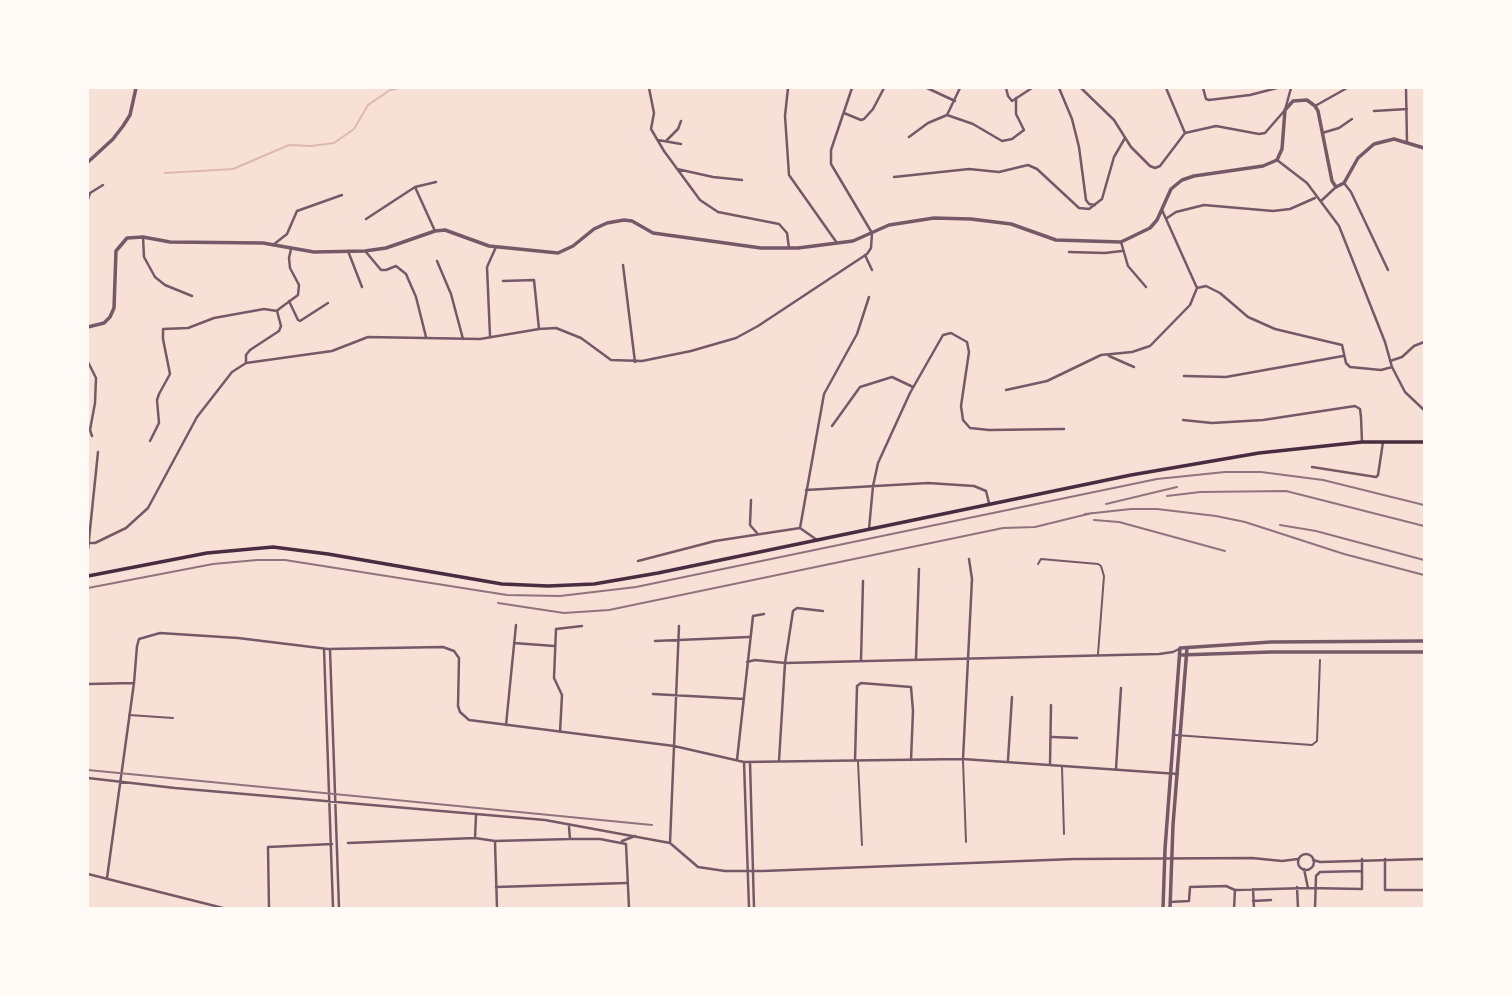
<!DOCTYPE html>
<html>
<head>
<meta charset="utf-8">
<style>
	body { margin:0 }
	#map { position:relative; width:1512px; height:996px; overflow:hidden; background:#f7e1d7; font-family:"Source Serif 4",serif }
	canvas { display:block }
	.frame { position:absolute; inset:0; border:89px solid #fffaf5; pointer-events:none }
</style>
</head>
<body>
<div id="map">
<canvas width="1512" height="996"></canvas>
<div class="frame"></div>
</div>
<script>
const context = document.querySelector('canvas').getContext('2d');
context.lineJoin = 'round';
const poly = rows => new Path2D(rows.map(r => 'M' + r).join(''));
function trace(path, color, width, dash) { context.strokeStyle = color; context.lineWidth = width; context.lineCap = dash ? 'butt' : 'round'; context.setLineDash(dash || []); context.stroke(path); }
const stream = poly([
	[165,173,233,169,289,145,311,146,334,143,354,129,368,105,390,90,399,88]
]);
const service = poly([
	[1038,564,1041,559,1098,564,1101,566,1104,576,1098,654],
	[129,715,173,718],
	[1175,735,1312,745,1317,741,1320,660],
	[963,761,966,842],
	[858,762,862,845],
	[1062,767,1064,834]
]);
const minor = poly([
	[649,88,654,113,651,129,664,151,700,200,718,212,779,224,787,233,789,248],
	[788,88,785,116,789,175,837,243],
	[927,88,955,101],
	[1006,88,1008,96,1012,101,1032,88],
	[1059,88,1072,119,1079,147,1086,200,1089,204,1095,205],
	[1081,88,1114,120,1131,147,1150,166,1155,168,1160,166,1185,133,1216,126,1259,134,1265,133,1285,110,1291,88],
	[1166,88,1185,133],
	[1203,88,1206,99,1209,100,1250,95,1277,88],
	[1406,88,1407,143],
	[1315,106,1347,88],
	[1374,111,1407,109],
	[844,113,861,120,864,119,873,109,884,88],
	[947,115,973,124,1002,141,1012,139,1024,130,1016,114,1016,98],
	[1322,133,1339,128,1352,119],
	[909,137,928,123,947,115,960,88],
	[658,140,681,144],
	[666,141,678,129,681,121],
	[1277,160,1307,183,1339,226,1385,342,1392,367,1405,392,1424,410],
	[677,169,713,177,742,180],
	[894,177,969,169,999,172,1028,165,1037,169,1079,208,1089,209,1102,199,1114,157,1125,138],
	[1344,183,1351,192,1388,270],
	[415,187,436,182],
	[88,199,90,193,103,185],
	[1321,201,1336,187],
	[1162,210,1197,288],
	[1167,218,1176,212,1204,205,1273,211,1290,209,1315,198],
	[366,219,415,187,435,231],
	[143,237,144,257,155,277,165,285,192,296],
	[1121,242,1128,266,1146,287],
	[273,245,287,234,297,211,342,195],
	[348,251,362,287],
	[366,252,381,270,386,270,396,266,406,274,416,297,426,337],
	[1069,252,1105,253,1122,251],
	[865,255,872,270],
	[437,261,451,294,463,339],
	[623,265,635,362],
	[503,281,534,280,539,329],
	[1197,288,1206,286,1220,293,1248,317,1275,329,1342,345,1346,363,1350,367,1381,370,1392,367],
	[289,301,298,320,300,321,328,303],
	[490,336,487,267,496,247],
	[1109,356,1134,367],
	[1390,361,1402,357,1414,346,1424,342],
	[88,362,96,378,95,403,90,430,92,436],
	[246,363,246,355,250,350,279,331,281,326,277,311,279,309,298,295,299,285,290,268,289,258,291,249],
	[1184,376,1226,377,1343,356],
	[1006,390,1047,381,1101,355,1132,352,1150,346,1190,305,1197,288],
	[1183,420,1212,423,1263,420,1355,406,1360,409,1361,417,1362,442],
	[832,426,860,387,892,377,913,387],
	[150,441,159,423,157,400,159,394,170,374,163,339,163,329,188,328,214,318,264,309,277,311],
	[1312,467,1376,477,1378,475,1383,442],
	[806,490,928,483,974,486,986,491,989,503],
	[751,500,750,525,757,533],
	[800,528,824,394,857,334,869,297],
	[869,529,873,486,878,463,910,393,943,335,951,333,967,342,969,352,961,406,963,420,970,428,989,430,1064,429],
	[88,543,95,543,126,528,148,508,197,417,232,372,246,363,332,351,368,337,480,339,539,329,556,328,581,338,611,360,642,361,691,351,736,338,758,326,867,254,871,248,872,233,831,164,831,150,852,88],
	[88,549,98,452],
	[638,561,715,541,800,528,817,540],
	[679,626,670,843,698,867,725,871,763,871,1074,859,1252,858,1282,861,1298,859],
	[655,641,749,637],
	[514,643,554,646],
	[324,649,333,908],
	[330,650,339,908],
	[916,659,919,569],
	[861,661,863,581],
	[747,662,755,660,785,663,1159,654,1173,652,1179,649],
	[88,684,134,683],
	[653,694,744,699],
	[506,725,516,625],
	[560,732,562,695,554,678,556,629,582,626],
	[1052,737,1077,738],
	[963,759,972,579,969,559],
	[737,760,753,616,764,614],
	[1008,760,1012,697],
	[779,761,785,663,793,611,797,608,823,611],
	[855,761,857,686,861,683,911,687,913,711,911,760],
	[744,762,749,908],
	[750,762,754,908],
	[1050,765,1051,705],
	[1116,769,1121,688],
	[88,778,175,788,545,820,670,843],
	[569,827,570,839,600,839,626,844,629,908],
	[475,838,476,815],
	[622,841,635,836],
	[495,842,497,908],
	[348,843,475,838,495,841,570,839],
	'1298 862a8 8 0 1 1 16 0a8 8 0 1 1-16 0Z',
	[1385,859,1385,890,1424,890],
	[1313,860,1320,862,1424,859],
	[88,874,223,908],
	[107,878,134,683,137,646,139,639,160,633,238,638,328,649,443,647,454,651,459,658,458,706,460,712,469,720,674,746,744,762,963,759,1178,774],
	[496,887,626,883],
	[1297,887,1298,908],
	[1308,888,1362,889,1362,859],
	[1253,889,1254,908],
	[1253,901,1271,900],
	[1170,902,1189,901,1190,887,1226,886,1235,890,1308,888,1304,869],
	[269,908,268,847,332,844],
	[1234,908,1235,890],
	[1315,908,1316,876,1320,872,1362,871]
]);
const tertiary = poly([
	[88,162,113,139,123,126,130,115,136,88],
	[88,327,104,323,110,317,114,308,116,251,127,238,143,237,170,242,263,243,314,252,365,251,386,248,435,231,445,230,489,246,558,253,573,246,594,229,607,223,624,220,632,221,653,233,761,248,798,248,853,241,889,225,934,218,971,219,1011,224,1056,240,1121,242,1150,228,1157,220,1171,189,1182,180,1194,176,1263,166,1277,160,1282,149,1285,110,1293,101,1307,100,1315,106,1318,111,1332,181,1336,187,1344,183,1358,158,1374,144,1394,139,1424,148],
	[1180,655,1271,652,1424,652],
	[1163,908,1165,849,1180,648,1271,642,1424,641],
	[1170,908,1173,825,1187,648]
]);
const secondary = poly([
	[88,576,207,553,273,547,328,554,502,584,548,586,594,584,658,573,1131,475,1259,453,1362,442,1424,442]
]);
const rail = poly([
	[1167,496,1200,492,1286,491,1424,526],
	[1106,504,1177,487],
	[1085,514,1131,509,1157,509,1216,516,1245,522,1344,554,1424,575],
	[1094,520,1119,522,1225,551],
	[1280,525,1316,531,1424,560],
	[88,588,213,564,257,560,285,560,507,595,560,596,636,587,1157,479,1225,472,1261,472,1323,480,1424,505],
	[498,603,564,613,609,610,1003,528,1035,527,1092,513],
	[88,770,652,825]
]);
trace(stream, '#dcb8b0', 2);
trace(service, '#755966', 2);
trace(minor, '#755966', 2.5);
trace(tertiary, '#755966', 3.5);
trace(secondary, '#4a2c40', 3.5);
trace(rail, '#8f747c', 2);
</script>
</body>
</html>
